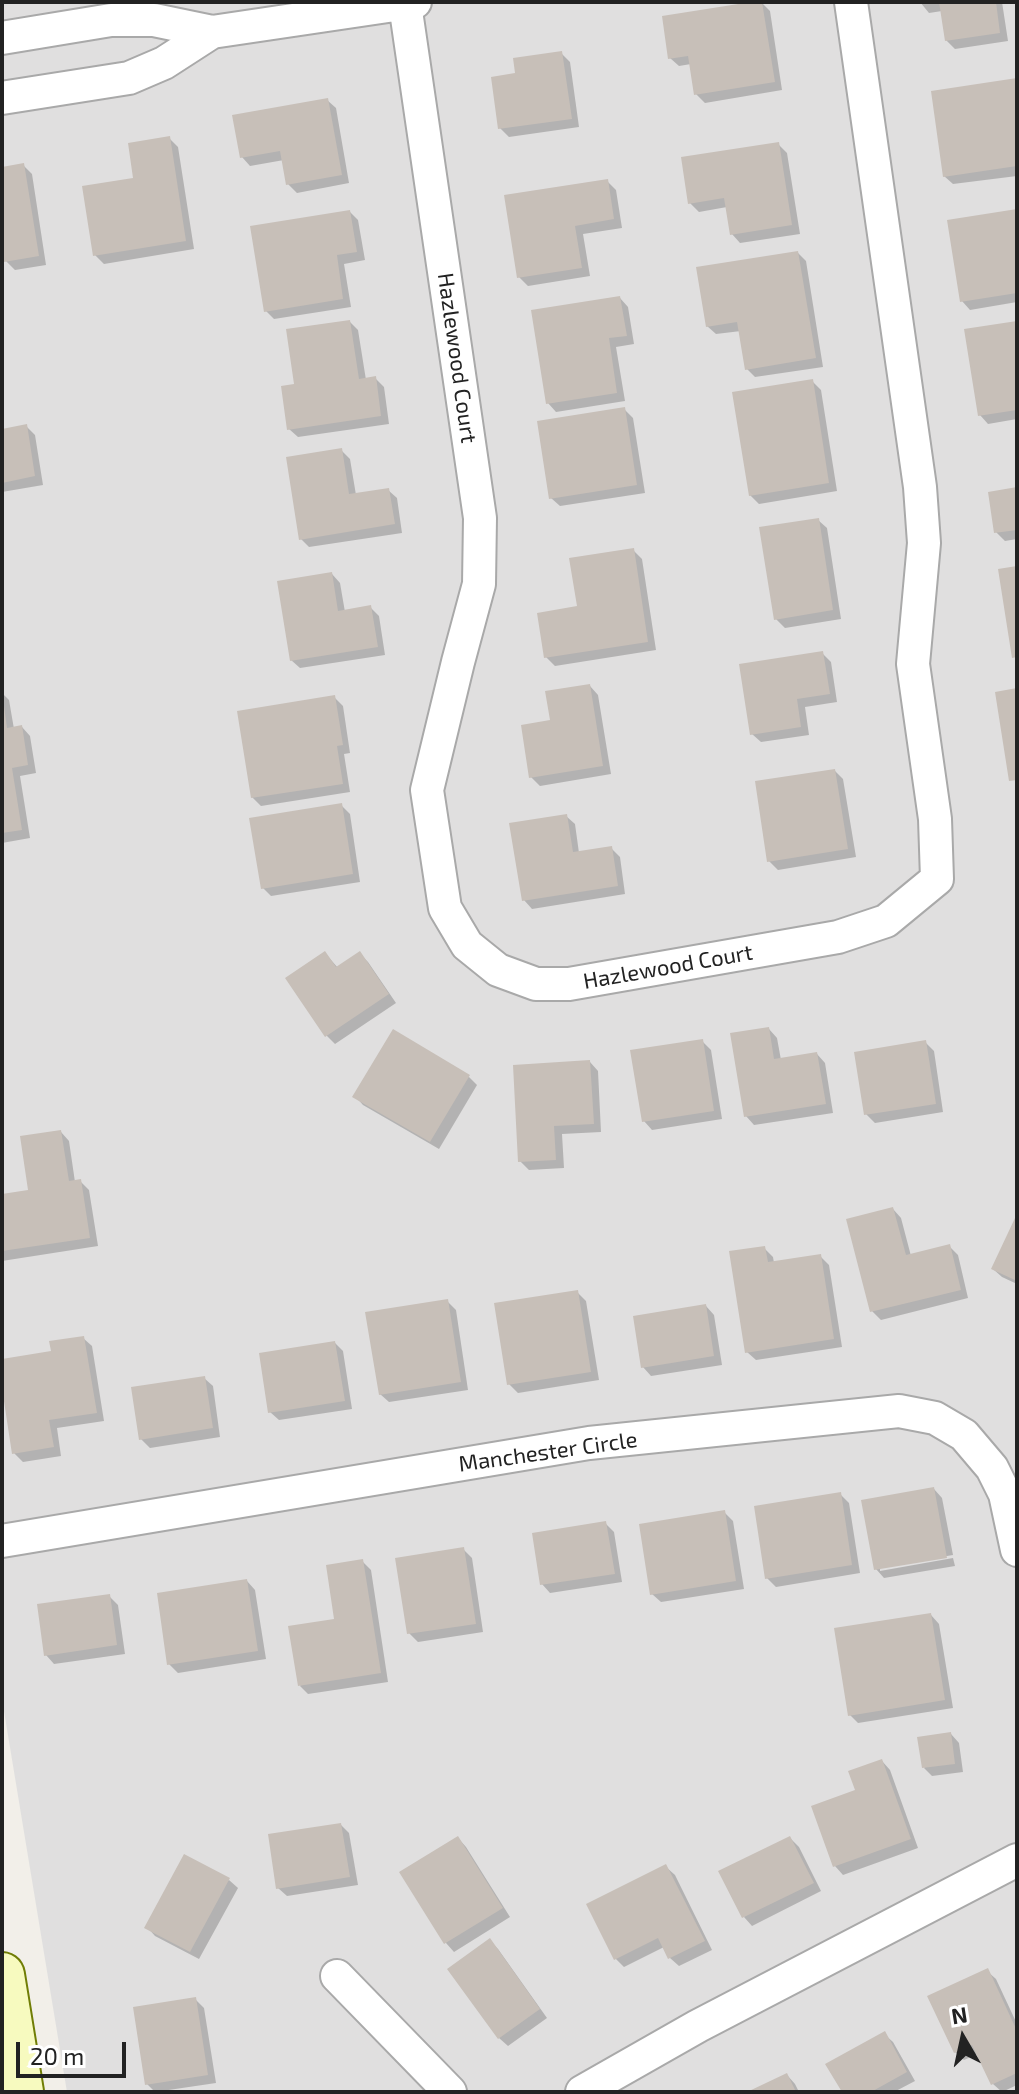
<!DOCTYPE html>
<html>
<head>
<meta charset="utf-8">
<style>
	body { margin:0 }
	#map { position:relative; width:1019px; height:2094px; overflow:hidden; background:#f2efe9; font-family:"Exo 2",sans-serif }
	canvas { display:block }
	.frame { position:absolute; inset:0; border:4px solid #222; pointer-events:none }
	.north { position:absolute; left:923px; top:1998px; width:80px; height:80px; -webkit-text-stroke:6px #fff; paint-order:stroke; rotate:351deg; font-size:22px; font-weight:700; line-height:32px; text-align:center; color:#222 }
	.north::after { content:''; display:block; margin:auto; width:28px; height:36px; background:#222; clip-path:polygon(50% 0,100% 100%,50% 72%,0 100%) }
	.scale { position:absolute; left:16px; top:2042px; width:110px; height:36px; box-sizing:border-box; border:4px solid #222; border-top:0; padding-left:10px; font-size:24px; line-height:28px; white-space:nowrap; color:#222; -webkit-text-stroke:6px #fff; paint-order:stroke }
</style>
</head>
<body>
<div id="map">
<canvas width="1019" height="2094"></canvas>
<div class="frame"></div>
<div class="north">N</div>
<div class="scale">20 m</div>
</div>
<script>
const context = document.querySelector('canvas').getContext('2d');
context.lineJoin = 'round';
function fillPath(path, color) { context.fillStyle = color; context.fill(path, 'evenodd'); }
const poly = rows => new Path2D(rows.map(r => 'M' + r).join(''));
function trace(path, color, width, dash) { context.strokeStyle = color; context.lineWidth = width; context.lineCap = dash ? 'butt' : 'round'; context.setLineDash(dash || []); context.stroke(path); }
function label(font, color, halo, rows, align = 'center') {
  context.font = font + ' "Exo 2",sans-serif'; context.lineWidth = 8; context.setLineDash([]); context.textBaseline = 'middle'; context.strokeStyle = halo; context.fillStyle = color; for (const [text, x, y, turn = 0] of rows) {
    context.save(); context.translate(x, y); context.rotate((+turn || 0) * Math.PI / 180); context.textAlign = isNaN(turn) ? turn : align; if (halo) context.strokeText(text, 0, 0); context.fillText(text, 0, 0); context.restore();
  }
}
const residential = poly([
	[2,2,1017,2,1017,2092,67,2092,2,1699]
]);
const shadow = poly([
	[761,2,770,11,782,90,705,103,696,94,691,64,679,66,670,58],
	[920,2,1002,2,1008,41,955,49,946,40,942,11,929,13],
	[561,53,570,62,579,127,509,137,500,128,518,75],
	[1017,80,1017,176,953,184,944,176],
	[327,100,336,108,349,183,297,193,288,184,284,160,250,166,242,157],
	[169,138,178,147,194,249,104,264,95,255],
	[778,144,787,153,800,234,740,243,732,234,727,207,699,212,690,203],
	[23,165,32,174,46,265,15,270,6,261,2,239,2,169],
	[607,181,616,190,622,228,583,234,590,276,528,286,519,277],
	[1017,211,1017,302,970,310,962,301],
	[350,212,358,220,365,260,344,264,351,307,274,319,266,311],
	[798,253,806,261,823,367,755,377,747,369,741,331,716,334,707,326],
	[620,298,628,307,634,344,616,347,625,401,556,412,548,403],
	[350,322,358,330,366,380,375,378,384,387,389,424,298,437,289,429,296,386],
	[1017,323,1017,419,988,424,980,415],
	[812,381,821,390,837,491,759,504,750,495],
	[624,409,633,418,645,493,560,506,551,498],
	[26,426,35,435,43,485,2,492,2,431],
	[341,450,350,459,356,495,388,490,397,498,402,533,309,547,301,539],
	[1017,490,1017,539,1005,541,996,532],
	[818,520,827,528,841,619,785,628,776,619],
	[633,550,642,559,656,650,555,666,546,657,579,608],
	[332,574,340,583,345,612,370,607,379,616,385,655,300,668,291,660],
	[822,653,831,662,837,702,805,707,809,735,761,742,752,734],
	[590,686,598,695,611,774,540,786,531,777,552,722],
	[2,693,9,700,14,729,22,727,30,736,36,773,20,776,30,838,2,843],
	[334,697,343,706,350,753,344,754,350,792,261,806,252,797],
	[835,771,843,779,856,857,778,870,769,861],
	[341,805,350,814,360,882,271,896,263,888],
	[566,816,575,824,579,853,611,848,620,857,625,894,532,909,524,900],
	[325,953,338,968,359,953,368,962,396,1003,335,1044,327,1036],
	[769,1029,777,1038,781,1060,817,1054,825,1063,833,1113,754,1125,746,1116],
	[702,1041,711,1050,722,1119,652,1130,644,1121],
	[925,1042,934,1051,943,1112,875,1123,866,1114],
	[590,1062,598,1071,601,1132,562,1134,564,1168,529,1170,520,1161],
	[469,1077,477,1085,439,1149,363,1105,355,1096],
	[61,1132,69,1141,75,1182,80,1181,89,1190,98,1246,2,1261,2,1196,31,1191],
	[893,1209,901,1218,911,1256,949,1246,958,1255,968,1298,881,1320,872,1311],
	[1017,1221,1017,1284,1002,1277,993,1269],
	[764,1248,773,1257,774,1263,820,1256,829,1265,842,1347,756,1360,747,1352],
	[577,1292,586,1301,599,1380,518,1393,509,1384],
	[447,1301,456,1310,468,1390,389,1402,380,1394],
	[706,1306,714,1315,722,1365,651,1376,643,1367],
	[83,1338,92,1346,104,1421,57,1428,61,1456,23,1462,14,1453,2,1375,2,1361,54,1353],
	[335,1343,343,1351,352,1409,279,1420,270,1412],
	[204,1378,213,1386,220,1437,150,1448,141,1439],
	[934,1489,942,1498,953,1555,880,1567,880,1571,953,1558,955,1566,884,1578,876,1569],
	[840,1494,849,1503,860,1573,776,1587,767,1578],
	[724,1512,733,1521,744,1589,661,1602,652,1594],
	[606,1524,614,1532,622,1582,550,1593,542,1584],
	[463,1549,472,1558,483,1632,418,1642,409,1633],
	[362,1561,371,1570,388,1682,308,1694,300,1686,337,1621],
	[247,1581,255,1590,266,1659,178,1673,169,1664],
	[109,1596,118,1605,125,1654,54,1664,46,1655],
	[931,1615,939,1624,953,1708,858,1723,850,1715],
	[951,1734,959,1743,963,1772,932,1776,924,1768],
	[882,1761,890,1770,918,1848,843,1875,835,1866,858,1791],
	[341,1825,349,1833,358,1885,287,1896,278,1888],
	[458,1838,466,1847,510,1917,454,1952,446,1943],
	[790,1838,799,1847,821,1891,752,1926,744,1917],
	[666,1867,675,1875,712,1950,679,1966,670,1958,664,1947,624,1967,615,1958],
	[229,1880,238,1888,199,1959,155,1936,147,1927],
	[490,1941,498,1949,547,2018,508,2046,499,2038],
	[987,1971,996,1979,1017,2024,1017,2085,1002,2092,993,2084,978,2054,964,2060,955,2052],
	[195,1999,204,2008,216,2083,155,2092,147,2084],
	[884,2034,893,2042,915,2081,894,2092,844,2092],
	[787,2075,795,2084,799,2092,751,2092]
]);
const building = poly([
	[751,2,762,2,775,82,694,95,688,56,668,59,662,16],
	[939,2,996,2,1000,33,945,41],
	[562,51,572,119,498,129,491,77,515,73,513,58],
	[1017,78,1017,166,943,177,931,91],
	[328,98,342,175,286,185,280,151,240,158,232,115],
	[170,136,186,241,93,256,82,186,133,178,128,143],
	[779,142,792,225,730,235,724,198,688,204,681,157],
	[24,163,39,256,4,262,2,249,2,167],
	[608,179,614,219,575,226,582,268,517,278,504,195],
	[1017,209,1017,293,960,302,947,220],
	[350,210,357,252,337,255,343,299,264,312,250,226],
	[798,251,816,358,745,370,737,322,706,327,696,267],
	[620,296,627,336,609,338,617,393,546,404,531,310],
	[350,320,359,379,376,376,381,416,287,430,281,386,294,384,286,329],
	[1017,321,1017,410,978,416,964,329],
	[813,379,829,483,749,496,732,392],
	[625,407,637,485,549,499,537,421],
	[27,424,35,476,2,483,2,429],
	[342,448,349,494,389,488,395,524,299,540,286,457],
	[1017,487,1017,530,994,533,988,492],
	[819,518,833,610,774,620,759,527],
	[634,548,648,642,544,658,537,613,577,606,569,558],
	[1017,566,1017,657,1012,658,998,569],
	[332,572,338,611,371,605,378,647,290,661,277,581],
	[823,651,830,694,797,699,801,727,750,735,739,664],
	[590,684,603,766,529,778,521,725,550,720,545,691],
	[1017,688,1017,780,1009,781,995,692],
	[335,695,343,745,337,746,343,784,251,798,237,711],
	[2,706,4,706,7,728,22,725,28,765,12,768,22,830,2,833],
	[835,769,848,849,767,862,755,781],
	[342,803,353,874,261,889,249,818],
	[567,814,573,852,612,846,618,886,522,901,509,823],
	[325,951,336,967,360,951,389,994,325,1037,285,978],
	[769,1027,774,1059,817,1052,826,1104,744,1117,730,1033],
	[393,1029,470,1075,430,1142,352,1097],
	[703,1039,714,1111,642,1122,630,1050],
	[926,1040,936,1104,864,1115,854,1052],
	[590,1060,594,1124,554,1126,556,1160,518,1162,513,1065],
	[61,1130,69,1181,81,1179,90,1238,2,1251,2,1194,28,1190,20,1136],
	[893,1207,906,1255,950,1244,961,1290,870,1312,846,1219],
	[1015,1218,1017,1219,1017,1281,991,1269],
	[765,1246,768,1262,821,1254,834,1339,745,1353,729,1251],
	[578,1290,591,1372,507,1385,494,1303],
	[448,1299,461,1382,379,1395,365,1312],
	[706,1304,714,1356,641,1368,633,1316],
	[84,1336,97,1413,49,1420,54,1447,12,1454,2,1388,2,1359,51,1351,49,1341],
	[335,1341,345,1401,268,1413,259,1353],
	[205,1376,213,1428,139,1440,131,1387],
	[934,1487,947,1558,874,1570,861,1500],
	[841,1492,852,1565,765,1579,754,1506],
	[725,1510,736,1581,650,1595,639,1524],
	[606,1521,615,1574,540,1585,532,1533],
	[464,1547,476,1624,407,1634,395,1558],
	[363,1559,381,1673,298,1686,288,1626,334,1619,326,1565],
	[247,1579,258,1651,167,1665,157,1593],
	[110,1594,117,1645,44,1656,37,1604],
	[931,1613,945,1700,848,1716,834,1628],
	[951,1732,955,1764,922,1768,917,1737],
	[882,1759,911,1839,833,1867,811,1806,855,1790,848,1771],
	[341,1823,350,1877,276,1889,268,1834],
	[458,1836,503,1908,444,1944,399,1872],
	[790,1836,814,1883,742,1918,718,1871],
	[184,1854,230,1878,190,1952,144,1928],
	[666,1864,705,1941,668,1959,658,1938,614,1960,586,1904],
	[490,1938,540,2009,498,2039,447,1969],
	[988,1968,1017,2031,1017,2073,991,2085,972,2045,954,2053,927,1996],
	[196,1997,208,2075,145,2085,133,2007],
	[885,2031,907,2072,871,2092,842,2092,825,2064],
	[787,2073,796,2092,747,2092]
]);
const street = poly([
	[405,4,480,518,479,584,458,662,427,790,445,908,467,945,498,970,536,984,569,984,838,937,886,921,937,879,935,819,913,664,924,543,920,487,851,2],
	[2,38,111,20,154,20,212,32,415,2],
	[2,98,129,78,164,63,212,32],
	[2,1541,589,1443,899,1411,935,1418,964,1435,992,1468,1005,1494,1017,1550],
	[337,1976,450,2092],
	[582,2092,698,2026,1017,1860]
]);
const secondary = poly([
	[2,1975,21,2092]
]);
const streetNames = [
	["Hazlewood Court",457,358,82],
	["Hazlewood Court",668,967,-10],
	["Manchester Circle",548,1452,-8]
];
fillPath(residential, '#e0dfdf');
fillPath(shadow, '#0003');
fillPath(building, '#c7bfb8');
trace(street, '#a9a9a9', 36);
trace(secondary, '#707d05', 48);
trace(street, '#fff', 32);
trace(secondary, '#f7fabf', 44);
label('22px', '#222', '#fff', streetNames);
</script>
</body>
</html>
